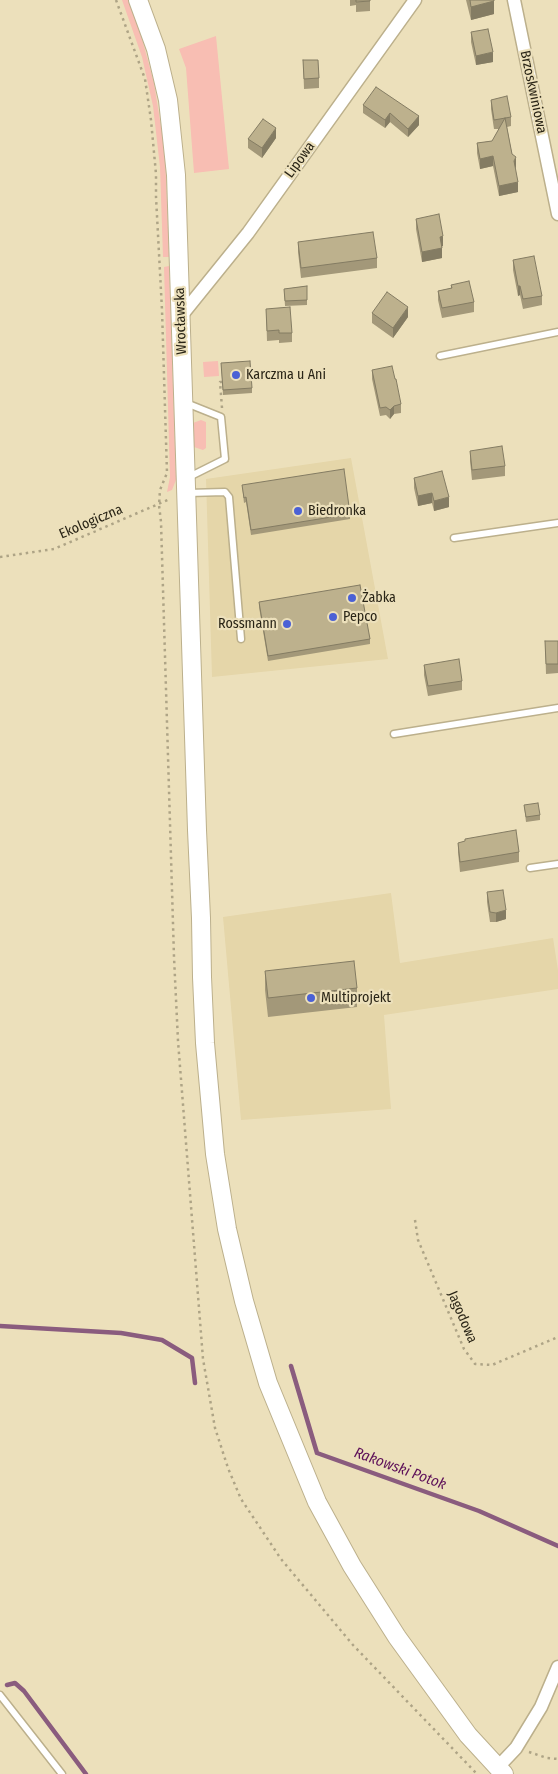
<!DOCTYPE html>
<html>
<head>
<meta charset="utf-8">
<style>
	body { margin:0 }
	canvas { display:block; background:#ece0bb }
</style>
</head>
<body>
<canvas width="558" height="1774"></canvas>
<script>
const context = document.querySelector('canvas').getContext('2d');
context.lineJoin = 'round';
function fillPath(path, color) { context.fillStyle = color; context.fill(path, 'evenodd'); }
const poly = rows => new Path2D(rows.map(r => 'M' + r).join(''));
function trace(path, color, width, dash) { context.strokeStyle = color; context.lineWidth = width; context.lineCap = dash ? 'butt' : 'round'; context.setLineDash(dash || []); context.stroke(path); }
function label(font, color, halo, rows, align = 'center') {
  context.font = font + ' "Fira Sans Condensed",sans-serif'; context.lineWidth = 4.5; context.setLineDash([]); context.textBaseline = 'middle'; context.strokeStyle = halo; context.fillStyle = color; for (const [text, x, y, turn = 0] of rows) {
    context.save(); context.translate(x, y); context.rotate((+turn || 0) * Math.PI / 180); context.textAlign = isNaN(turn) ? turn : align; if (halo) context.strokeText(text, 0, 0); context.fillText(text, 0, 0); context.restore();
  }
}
const built = poly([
	[351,458,388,659,212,677,206,479],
	[391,893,400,963,553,938,558,970,558,989,384,1015,391,1109,241,1120,223,917]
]);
const green = poly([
	[122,0,128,0,129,3,141,35,154,83,165,152,169,257,163,257,160,167,153,106,142,57],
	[216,36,229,169,194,173,186,68,179,49],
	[169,266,176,480,172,490,167,492,170,477,164,267],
	[218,361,219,376,204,377,203,362],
	[201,420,206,422,206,448,203,450,194,447,193,423]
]);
const stream = poly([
	[0,1326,121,1333,162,1340,192,1358,195,1383],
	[291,1366,317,1453,479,1511,558,1546],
	[7,1685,15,1683,24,1691,86,1774]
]);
const path = poly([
	[116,0,145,79,151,120,156,174,156,197,162,310,167,473,160,490,159,505,161,522,174,957,178,1041,203,1359,215,1428,228,1468,241,1499,281,1559,353,1645,477,1774],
	[222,408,220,382,222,382],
	[0,557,54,549,170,499],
	[415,1220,418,1240,464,1349,475,1364,492,1365,558,1337],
	[529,1752,547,1758,558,1759]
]);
const lane = poly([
	[440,356,558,332],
	[186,403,221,417,225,459,187,478],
	[188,493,225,492,229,497,241,639],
	[454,538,558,523],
	[394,734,558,708],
	[530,868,558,864],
	[0,1695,62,1774]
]);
const street = poly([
	[514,0,558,214],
	[181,316,248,233,415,0],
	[498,1767,516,1748,541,1707,558,1667]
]);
const secondary = poly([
	[138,0,156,49,168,100,176,175,197,830,201,918,202,977,205,1043,215,1154,227,1229,244,1301,268,1383,317,1502,352,1566,397,1637,468,1735,504,1774]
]);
const wall = poly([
	[350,0,370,0,370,11,356,12,356,5,350,6],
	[466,0,494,0,494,14,471,20],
	[471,32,493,62,476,65,471,42],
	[303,60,319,78,319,88,304,89],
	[491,100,511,117,511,126,507,127,512,154,516,167,515,168,518,192,499,196,493,166,480,169,477,153,477,143,492,141,499,129,494,129,491,109],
	[363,105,419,116,419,125,408,137,390,122,385,128,363,113],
	[276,138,262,158,248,148,248,139],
	[416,219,443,246,442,246,442,258,422,262,416,229],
	[298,242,377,258,377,268,301,278,298,252],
	[513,260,542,296,542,305,523,309,520,295,518,296,513,270],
	[451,285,474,302,474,312,442,318,438,300,438,291,451,288],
	[307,286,307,305,285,306,284,289],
	[266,309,292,333,292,342,279,343,279,340,267,341],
	[372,313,408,317,393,338,372,323],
	[221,363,252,388,252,393,223,395],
	[372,370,401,404,401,413,394,414,390,419,386,415,380,416,372,379],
	[470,451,505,466,505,476,472,480,470,461],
	[414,478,449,507,434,511,432,503,418,506,414,488],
	[242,485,350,514,350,519,251,535,246,502,244,503],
	[259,602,370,639,370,644,268,661,259,607],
	[545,641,558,641,558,673,546,674],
	[424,665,462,681,462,690,428,696,424,675],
	[524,805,540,815,540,820,526,822],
	[458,843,519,852,519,862,460,872,458,852],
	[487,892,506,919,496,922,490,922,487,902],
	[265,971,357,988,357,1007,268,1017,265,990]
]);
const shadedWall = poly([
	[494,1,494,14,471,20,471,7],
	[493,52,493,62,476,65,476,56],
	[390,113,390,122,385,128,385,120],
	[419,116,419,125,408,137,408,129],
	[276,128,276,138,262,158,262,148],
	[493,156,493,166,480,169,480,159],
	[516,157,516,167,514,171,514,161],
	[518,182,518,192,499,196,499,186],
	[443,236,443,246,440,247,440,237],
	[442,248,442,258,422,262,422,252],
	[518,286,520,286,520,295,518,296],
	[408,307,408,317,393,338,393,328],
	[394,406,394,414,390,419,390,410],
	[432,493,432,503,418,506,418,496],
	[449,497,449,507,434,511,434,501],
	[506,910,506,919,496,922,496,913]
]);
const building = poly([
	[356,0,370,0,370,1,356,2,356,0],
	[470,0,494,0,494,1,471,7,470,0],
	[488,29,493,52,476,56,471,32,488,29],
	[303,60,318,60,319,78,304,79,303,60],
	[376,87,419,116,408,129,390,113,385,120,363,105,376,87],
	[507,96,511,117,494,120,491,100,507,96],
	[505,118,512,154,516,157,514,161,518,182,499,186,493,156,480,159,477,143,492,141,505,118],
	[263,119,276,128,262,148,248,139,263,119],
	[439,214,443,236,440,237,442,248,422,252,416,219,439,214],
	[373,232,377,258,301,268,298,242,373,232],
	[534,256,542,296,523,299,520,286,518,286,513,260,534,256],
	[469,281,474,302,442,308,438,291,452,288,451,285,469,281],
	[307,286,307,300,285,301,284,289,307,286],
	[387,292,408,307,393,328,372,313,387,292],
	[290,307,292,333,279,333,279,330,267,331,266,309,290,307],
	[250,361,252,388,223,390,221,363,250,361],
	[392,366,395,379,396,379,401,404,394,406,390,410,386,407,380,408,372,370,392,366],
	[502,446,505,466,472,470,470,451,502,446],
	[344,469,350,514,251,530,246,497,244,498,242,485,344,469],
	[442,471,449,497,434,501,432,493,418,496,414,478,442,471],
	[360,585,370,639,268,656,259,602,360,585],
	[545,641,558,641,558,664,546,664,545,641],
	[459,659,462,681,428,686,424,665,459,659],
	[538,803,540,815,526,817,524,805,538,803],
	[516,830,519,852,460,862,458,843,465,841,465,839,516,830],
	[503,890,506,910,496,913,490,912,487,892,503,890],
	[354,961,357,988,268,998,265,971,354,961]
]);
const markers = [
	[236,375,5,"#4b61d5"],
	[298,511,5,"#4b61d5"],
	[352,598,5,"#4b61d5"],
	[333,617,5,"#4b61d5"],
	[287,624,5,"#4b61d5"],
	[311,998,5,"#4b61d5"]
];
const streetNames = [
	["Brzoskwiniowa",533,92,78],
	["Lipowa",300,160,-54],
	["Wrocławska",181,321,-92],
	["Ekologiczna",91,522,-23],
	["Jagodowa",462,1317,67]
];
const poiNames = [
	["Karczma u Ani",246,375],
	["Biedronka",308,511],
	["Żabka",362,598],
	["Pepco",343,617],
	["Rossmann",277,624,"right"],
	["Multiprojekt",321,998]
];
const waterNames = [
	["Rakowski Potok",400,1469,20]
];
fillPath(built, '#e5d6a9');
fillPath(green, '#f8beb3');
trace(stream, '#8a5c7e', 4.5);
trace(lane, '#bcb08c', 9);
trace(street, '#bcb08c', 15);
trace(secondary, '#bcb08c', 20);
trace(path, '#aea486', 2.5, [2.5, 4]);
trace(lane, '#fff', 6);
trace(street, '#fff', 12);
trace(secondary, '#fff', 18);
fillPath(wall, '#a39879');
fillPath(shadedWall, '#847c63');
fillPath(building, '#bdb18d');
trace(building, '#847c63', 1);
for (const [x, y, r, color] of markers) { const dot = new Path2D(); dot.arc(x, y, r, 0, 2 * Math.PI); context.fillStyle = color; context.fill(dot); trace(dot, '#ece0bb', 2); }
label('14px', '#292416', '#ece0bb', streetNames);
label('14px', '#292416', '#ece0bb', poiNames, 'left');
label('italic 15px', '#5e1159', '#ece0bb', waterNames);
</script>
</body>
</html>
